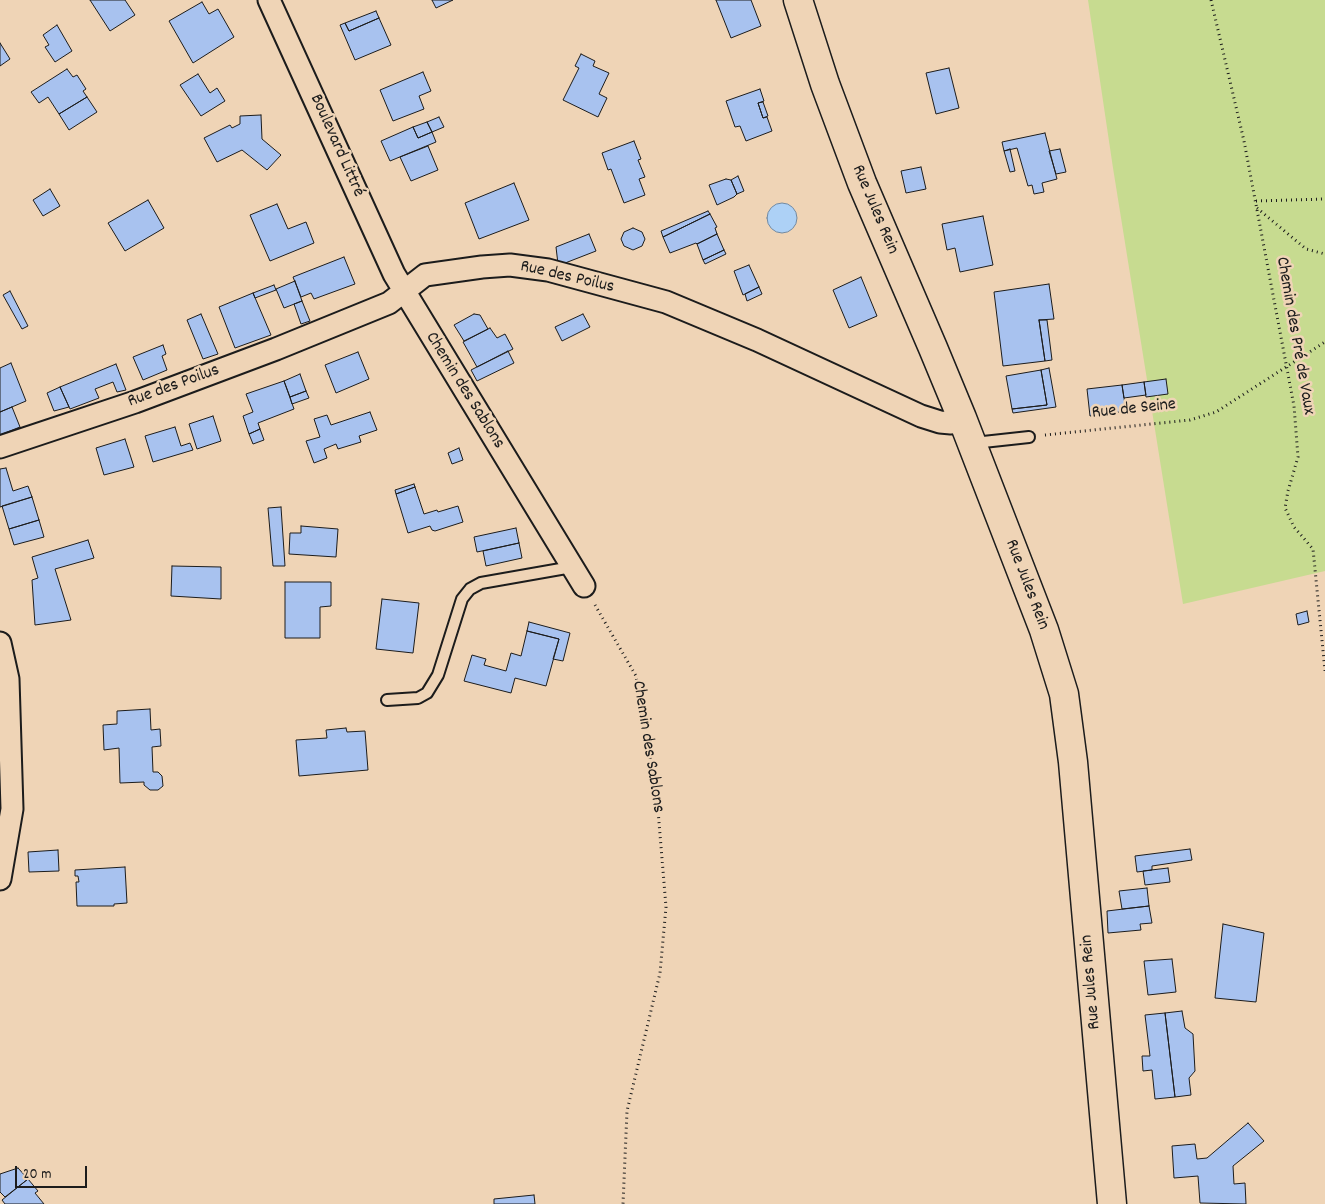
<!DOCTYPE html>
<html>
<head>
<meta charset="utf-8">
<style>
	body { margin:0 }
	#map { position:relative; width:1325px; height:1204px; overflow:hidden; background:#efd4b6; font-family:Dekko,sans-serif }
	canvas { display:block }
	.scale { position:absolute; left:15px; top:1166px; width:72px; height:22px; box-sizing:border-box; border:2px solid #1c1c1c; border-top:0; padding-left:6px; font-size:15px; line-height:18px; white-space:nowrap; color:#1c1c1c; -webkit-text-stroke:4px #efd4b6; paint-order:stroke }
</style>
</head>
<body>
<div id="map">
<canvas width="1325" height="1204"></canvas>
<div class="scale">20 m</div>
</div>
<script>
const context = document.querySelector('canvas').getContext('2d');
context.lineJoin = 'round';
function fillPath(path, color) { context.fillStyle = color; context.fill(path, 'evenodd'); }
const poly = rows => new Path2D(rows.map(r => 'M' + r).join(''));
function trace(path, color, width, dash) { context.strokeStyle = color; context.lineWidth = width; context.lineCap = dash ? 'butt' : 'round'; context.setLineDash(dash || []); context.stroke(path); }
function label(font, color, halo, rows, align = 'center') {
  context.font = font + ' Dekko,sans-serif'; context.lineWidth = 5; context.setLineDash([]); context.textBaseline = 'middle'; context.strokeStyle = halo; context.fillStyle = color; for (const [text, x, y, turn = 0] of rows) {
    context.save(); context.translate(x, y); context.rotate((+turn || 0) * Math.PI / 180); context.textAlign = isNaN(turn) ? turn : align; if (halo) context.strokeText(text, 0, 0); context.fillText(text, 0, 0); context.restore();
  }
}
const green = poly([
	[1088,0,1325,0,1325,571,1183,604,1113,168]
]);
const water = poly([
	'767 218a15 15 0 1 1 30 0a15 15 0 1 1-30 0Z'
]);
const building = poly([
	[90,0,125,0,135,15,110,31,90,0],
	[432,0,453,0,436,8,432,0],
	[716,0,751,0,761,26,731,38,716,0],
	[202,2,209,14,218,9,234,37,193,63,169,21,202,2],
	[376,11,379,18,349,31,345,23,376,11],
	[379,18,391,45,355,60,340,25,345,23,349,31,379,18],
	[57,25,72,51,55,62,45,47,49,45,43,35,57,25],
	[0,43,10,59,0,66,0,43],
	[581,54,595,61,593,66,609,73,599,94,607,98,598,117,563,100,579,68,575,66,581,54],
	[949,68,959,108,936,114,926,73,949,68],
	[67,69,73,77,77,75,86,89,83,91,87,97,59,114,48,97,39,103,31,92,67,69],
	[423,72,431,91,419,96,424,109,393,121,380,90,423,72],
	[198,74,210,93,217,88,225,101,201,116,180,85,198,74],
	[760,89,764,101,758,103,763,118,767,117,772,131,746,141,740,126,735,127,726,101,760,89],
	[87,97,97,112,69,130,59,114,87,97],
	[763,102,768,116,763,118,758,103,763,102],
	[261,115,262,139,281,155,267,170,242,150,217,162,204,138,230,125,232,128,240,124,240,116,261,115],
	[439,117,444,127,432,132,427,122,439,117],
	[427,122,432,132,418,138,413,127,427,122],
	[413,127,418,138,432,132,436,142,390,161,381,141,413,127],
	[1045,133,1057,179,1042,183,1044,192,1034,194,1032,185,1028,186,1017,148,1004,151,1002,142,1045,133],
	[634,141,641,159,638,160,645,177,639,179,645,195,624,203,611,169,608,170,602,153,634,141],
	[428,146,438,170,411,181,400,157,428,146],
	[1010,149,1015,171,1010,172,1004,151,1010,149],
	[1060,149,1066,172,1056,174,1049,151,1060,149],
	[921,167,926,189,906,193,901,171,921,167],
	[738,176,744,191,737,194,731,180,738,176],
	[726,179,731,180,737,194,734,197,717,205,709,185,726,179],
	[514,183,529,220,479,239,465,203,514,183],
	[50,189,60,206,43,216,33,200,50,189],
	[148,200,164,228,125,251,108,223,148,200],
	[277,204,288,229,306,222,314,243,270,261,250,215,277,204],
	[708,211,710,214,663,237,661,231,708,211],
	[710,214,717,227,715,228,717,234,697,244,696,243,670,253,663,237,710,214],
	[983,216,993,265,960,272,955,248,947,250,942,224,983,216],
	[633,228,642,232,645,239,642,246,633,250,624,246,621,239,624,232,633,228],
	[589,234,596,251,560,265,558,264,556,247,589,234],
	[717,234,724,250,703,260,697,244,717,234],
	[724,250,726,254,705,264,703,260,724,250],
	[344,257,355,284,314,299,311,293,301,297,293,277,344,257],
	[749,265,759,287,743,295,734,271,749,265],
	[861,277,877,316,849,328,833,290,861,277],
	[295,281,302,301,284,308,276,289,295,281],
	[1049,284,1054,319,1039,320,1045,361,1003,366,994,292,1049,284],
	[274,285,276,290,255,298,253,293,274,285],
	[759,287,762,294,747,301,745,294,759,287],
	[10,291,28,326,22,329,3,295,10,291],
	[253,293,271,335,235,348,219,307,253,293],
	[302,301,310,321,301,324,294,304,302,301],
	[201,314,218,354,203,359,187,320,201,314],
	[474,314,480,315,488,329,464,341,454,325,474,314],
	[583,314,590,327,562,341,555,327,583,314],
	[1039,320,1047,320,1052,360,1045,361,1039,320],
	[490,328,497,338,505,334,513,349,477,367,463,342,490,328],
	[163,345,166,354,162,356,167,370,143,380,133,357,163,345],
	[508,351,514,363,477,381,471,370,508,351],
	[358,352,369,379,336,393,325,365,358,352],
	[11,363,26,401,0,412,0,368,11,363],
	[116,364,126,390,117,392,113,382,95,389,99,398,70,409,60,387,116,364],
	[1049,368,1056,407,1013,413,1012,409,1047,405,1041,370,1049,368],
	[1041,370,1047,405,1012,409,1006,376,1041,370],
	[300,374,306,391,290,397,284,381,300,374],
	[1166,379,1168,394,1146,397,1144,382,1166,379],
	[284,381,294,409,258,423,260,429,249,434,243,416,253,412,246,394,284,381],
	[1144,382,1146,395,1124,398,1122,385,1144,382],
	[1122,385,1126,411,1090,416,1087,389,1122,385],
	[60,387,69,407,54,411,47,393,60,387],
	[306,391,309,398,292,404,290,397,306,391],
	[12,407,20,427,0,435,0,412,12,407],
	[370,412,377,430,359,436,361,442,338,449,336,444,324,449,327,458,314,463,306,441,320,437,314,419,327,415,331,425,370,412],
	[213,416,221,441,197,449,189,424,213,416],
	[175,427,181,446,190,443,193,450,153,462,145,436,175,427],
	[260,429,264,440,253,444,249,434,260,429],
	[125,439,134,467,104,475,96,448,125,439],
	[459,448,463,460,452,464,448,453,459,448],
	[6,468,13,491,28,486,32,497,0,507,0,469,6,468],
	[414,484,415,487,396,494,395,490,414,484],
	[415,487,424,514,437,510,438,512,458,506,463,522,435,531,432,530,430,526,408,533,396,494,415,487],
	[32,497,39,520,9,529,2,506,32,497],
	[281,507,285,566,273,566,268,508,281,507],
	[39,520,44,537,14,545,9,529,39,520],
	[301,526,338,529,336,557,289,554,290,533,301,533,301,526],
	[516,528,519,543,477,552,474,537,516,528],
	[88,540,94,558,55,569,71,620,35,625,32,580,38,578,32,557,88,540],
	[519,543,522,558,486,566,483,551,519,543],
	[172,566,221,567,221,599,171,596,172,566],
	[285,582,331,582,331,606,320,607,320,638,285,638,285,582],
	[382,599,419,603,413,653,376,649,382,599],
	[1307,611,1309,622,1298,625,1296,614,1307,611],
	[529,622,570,633,563,661,553,659,559,639,527,631,529,622],
	[527,631,559,639,546,686,515,678,511,693,464,681,472,655,486,659,484,665,506,671,511,653,521,656,527,631],
	[150,709,151,730,160,729,161,746,152,747,153,772,158,772,162,776,163,786,158,790,150,790,144,785,144,782,120,783,119,748,104,750,103,725,117,724,117,711,150,709],
	[346,728,347,732,365,731,368,770,299,776,296,740,327,738,326,730,346,728],
	[1190,849,1192,860,1152,866,1152,870,1137,872,1135,856,1190,849],
	[58,850,59,871,29,872,28,852,58,850],
	[125,867,127,903,114,904,114,906,77,906,76,882,79,882,78,876,75,876,75,870,125,867],
	[1168,868,1170,882,1145,885,1143,871,1168,868],
	[1147,888,1149,906,1122,909,1119,891,1147,888],
	[1149,906,1152,923,1140,924,1141,930,1108,933,1107,911,1149,906],
	[1223,924,1264,933,1256,1002,1215,998,1223,924],
	[1172,959,1176,992,1148,995,1144,961,1172,959],
	[1182,1011,1185,1028,1193,1034,1195,1071,1189,1078,1191,1095,1175,1097,1165,1013,1182,1011],
	[1165,1013,1175,1097,1155,1099,1152,1070,1143,1071,1142,1056,1150,1056,1145,1015,1165,1013],
	[1248,1123,1264,1141,1233,1166,1234,1184,1245,1183,1246,1204,1200,1203,1198,1176,1174,1178,1172,1146,1195,1144,1197,1159,1207,1158,1248,1123],
	[18,1168,28,1179,5,1197,0,1192,0,1174,18,1168],
	[28,1179,38,1191,35,1193,44,1204,5,1204,2,1200,28,1179],
	[534,1195,535,1204,494,1204,494,1199,534,1195]
]);
const path = poly([
	[1211,0,1244,141,1294,406,1298,457,1288,491,1285,508,1294,527,1313,549,1325,671],
	[1256,201,1325,199],
	[1257,208,1306,249,1325,254],
	[1045,435,1190,420,1216,412,1325,342],
	[595,605,636,676,657,798,666,907,660,973,627,1111,623,1204]
]);
const lane = poly([
	[974,443,1029,437],
	[387,700,418,698,427,693,438,675,462,599,470,589,481,583,572,567]
]);
const street = poly([
	[269,0,394,274,584,586],
	[0,447,135,402,276,349,389,303,425,275,482,267,510,265,548,270,666,302,757,340,921,416,940,422,951,423,962,418],
	[0,643,8,679,12,809,0,879]
]);
const secondary = poly([
	[798,0,825,84,862,183,933,348,962,418,1044,630,1064,694,1073,762,1112,1204]
]);
const streetNames = [
	["Boulevard Littré",336,146,66],
	["Rue Jules Rein",874,210,67],
	["Rue des Poilus",567,278,13],
	["Chemin des Pré de Vaux",1294,336,80],
	["Rue des Poilus",174,387,-20],
	["Chemin des Sablons",464,391,58],
	["Rue de Seine",1134,410,-6],
	["Rue Jules Rein",1026,585,69],
	["Chemin des Sablons",647,747,81],
	["Rue Jules Rein",1092,982,-95]
];
fillPath(green, '#c7db90');
fillPath(water, '#add1f6');
trace(water, '#73899f', 1);
fillPath(building, '#a8c2ef');
trace(building, '#1c1c1c', 1);
trace(lane, '#1c1c1c', 14);
trace(street, '#1c1c1c', 25);
trace(secondary, '#1c1c1c', 31);
trace(path, '#1c1c1c', 3, [1, 4]);
trace(lane, '#efd4b6', 10);
trace(street, '#efd4b6', 21);
trace(secondary, '#efd4b6', 28);
label('18px', '#1c1c1c', '#efd4b6', streetNames);
</script>
</body>
</html>
